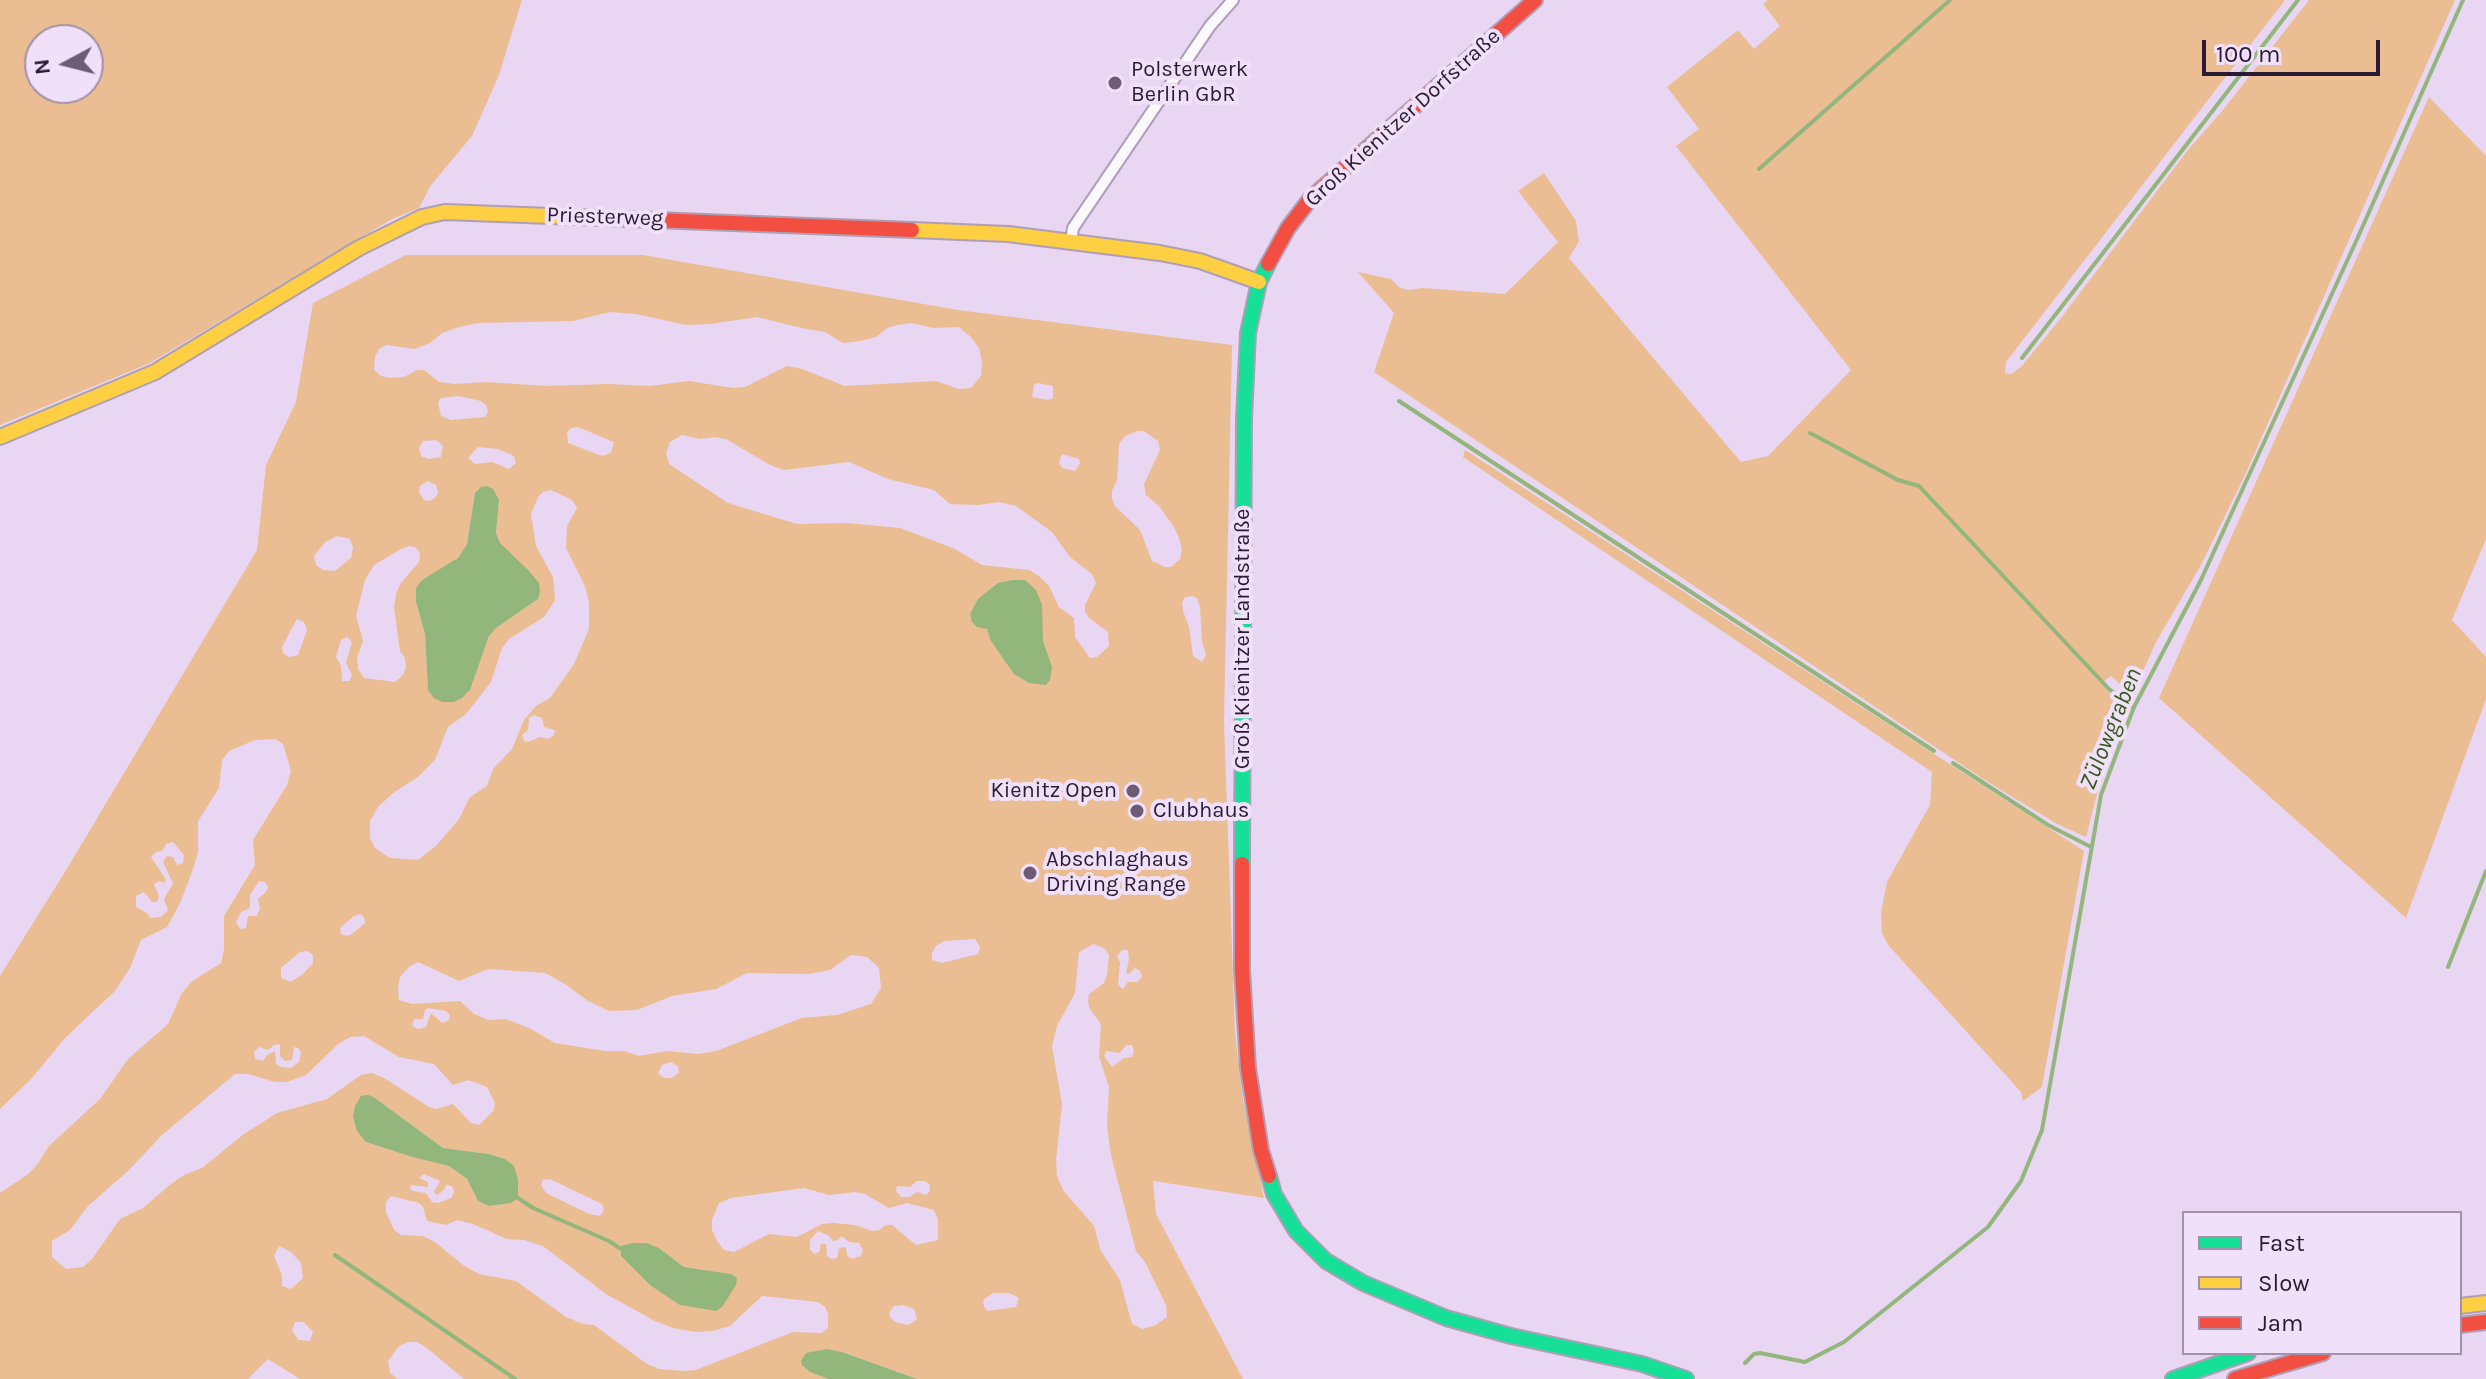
<!DOCTYPE html>
<html>
<head>
<meta charset="utf-8">
<style>
	body { margin:0 }
	#map { position:relative; width:2486px; height:1379px; overflow:hidden; background:#e9d6f2; font-family:Karla,sans-serif }
	canvas { display:block }
	.legend { position:absolute; left:2182px; top:1211px; width:280px; height:144px; box-sizing:border-box; background:#f1e0f9; border:2px solid #a291a9; margin:0; padding:10px 14px; list-style:none; font-size:24px; color:#2b1b32 }
	.legend li { display:flex; align-items:center; gap:16px; height:40px }
	.legend b { width:40px; border:2px solid #a291a9 }
	.north { position:absolute; left:24px; top:24px; width:80px; height:80px; box-sizing:border-box; background:#f1e0f9; border:2px solid #a291a9; border-radius:50%; rotate:263deg; font-size:22px; font-weight:700; line-height:32px; text-align:center; color:#2b1b32 }
	.north::after { content:''; display:block; margin:auto; width:28px; height:36px; background:#6e5c75; clip-path:polygon(50% 0,100% 100%,50% 72%,0 100%) }
	.scale { position:absolute; left:2202px; top:40px; width:178px; height:36px; box-sizing:border-box; border:4px solid #2b1b32; border-top:0; padding-left:10px; font-size:24px; line-height:28px; white-space:nowrap; color:#2b1b32; -webkit-text-stroke:6px #f1e0f9; paint-order:stroke }
</style>
</head>
<body>
<div id="map">
<canvas width="2486" height="1379"></canvas>
<ul class="legend">
<li><b style="height:10px;background:#16e098"></b>Fast</li>
<li><b style="height:10px;background:#ffcf43"></b>Slow</li>
<li><b style="height:10px;background:#f24e42"></b>Jam</li>
</ul>
<div class="north">N</div>
<div class="scale">100 m</div>
</div>
<script>
const context = document.querySelector('canvas').getContext('2d');
context.lineJoin = 'round';
function fillPath(path, color) { context.fillStyle = color; context.fill(path, 'evenodd'); }
const poly = rows => new Path2D(rows.map(r => 'M' + r).join(''));
function trace(path, color, width, dash) { context.strokeStyle = color; context.lineWidth = width; context.lineCap = dash ? 'butt' : 'round'; context.setLineDash(dash || []); context.stroke(path); }
function label(font, color, halo, rows, align = 'center') {
  context.font = font + ' Karla,sans-serif'; context.lineWidth = 8; context.setLineDash([]); context.textBaseline = 'middle'; context.strokeStyle = halo; context.fillStyle = color; for (const [text, x, y, turn = 0] of rows) {
    context.save(); context.translate(x, y); context.rotate((+turn || 0) * Math.PI / 180); context.textAlign = isNaN(turn) ? turn : align; if (halo) context.strokeText(text, 0, 0); context.fillText(text, 0, 0); context.restore();
  }
}
const green = poly([
	[0,0,522,0,499,75,472,136,431,185,419,208,392,219,150,363,0,425],
	[40,40,88,40,88,88,40,88],
	[1768,0,2285,0,2006,362,2005,373,2011,374,2021,367,2061,318,2188,150,2223,110,2309,0,2455,0,2245,475,2201,565,2156,642,2139,680,2132,685,2123,687,2111,676,2101,683,2120,704,2128,708,2100,782,2086,837,2057,824,1980,777,1374,372,1394,313,1358,272,1391,279,1399,287,1408,290,1422,288,1505,294,1558,242,1518,191,1544,173,1576,221,1579,241,1569,258,1741,462,1768,456,1851,370,1676,146,1699,129,1667,87,1738,30,1754,49,1780,26,1763,4],
	[2429,97,2486,156,2486,539,2452,620,2486,657,2486,699,2406,918,2159,698],
	[406,255,643,255,958,310,1232,345,1224,720,1235,1033,1243,1100,1264,1198,1153,1181,1156,1214,1243,1379,917,1379,842,1352,810,1372,828,1379,464,1379,427,1348,417,1342,408,1342,399,1346,388,1361,390,1373,398,1379,300,1379,268,1359,248,1379,0,1379,0,1193,27,1175,37,1165,49,1146,100,1099,128,1059,168,1024,182,993,191,982,221,963,224,949,224,916,255,865,253,840,287,785,291,771,283,744,275,739,255,740,229,751,222,760,219,788,198,821,198,852,193,869,181,901,167,927,141,940,130,968,115,991,66,1037,32,1078,0,1109,0,976,68,867,257,550,266,465,296,402,313,303],
	[610,312,636,314,686,325,710,324,757,317,806,329,825,332,843,343,860,341,876,337,887,328,897,325,911,323,934,328,959,327,971,337,979,348,982,361,981,376,971,388,959,389,936,381,845,386,802,369,787,366,745,387,733,388,689,381,650,386,608,384,545,386,487,382,455,384,439,382,424,370,417,370,404,377,391,378,381,376,374,370,375,357,379,349,386,345,415,349,430,343,442,333,459,327,478,323,573,321],
	[1038,383,1053,386,1053,398,1048,400,1032,397,1034,385],
	[458,396,481,401,486,405,488,412,485,417,451,420,441,416,438,403,441,398],
	[578,427,614,442,611,453,602,456,568,443,567,432,571,428],
	[1138,431,1144,431,1158,441,1160,450,1144,484,1145,490,1146,495,1159,506,1174,527,1179,538,1182,549,1180,559,1171,567,1165,567,1152,561,1140,530,1115,506,1112,498,1112,491,1117,480,1119,444,1125,436],
	[682,435,700,439,715,437,726,439,770,465,784,470,849,462,888,479,934,490,950,504,978,505,999,502,1016,506,1052,532,1070,557,1092,574,1096,583,1085,605,1085,612,1089,618,1108,632,1109,646,1097,657,1090,658,1075,637,1074,618,1059,607,1049,586,1039,576,1029,570,982,565,955,549,900,528,847,523,797,524,728,503,669,464,666,453,670,442],
	[436,440,443,446,441,457,429,459,421,456,419,448,423,441],
	[478,447,498,449,514,456,516,463,509,469,492,462,475,464,468,458],
	[1062,454,1079,459,1080,463,1075,471,1062,468,1059,463],
	[428,481,436,485,438,492,436,497,430,501,424,500,419,492,420,486],
	[551,490,572,500,577,508,567,526,566,548,585,586,589,602,589,629,574,664,550,698,536,706,524,720,512,749,493,769,487,786,470,797,459,819,436,846,418,860,390,858,375,848,370,838,370,821,378,807,393,793,418,777,435,760,448,727,466,714,491,682,502,648,509,639,544,617,555,600,553,577,536,546,531,514,538,497,543,492],
	[475,493,499,500,496,533,500,543,540,592,538,599,496,628,489,636,470,690,462,698,454,702,442,702,428,689,425,634,416,602,422,580,448,566,458,558,467,544],
	[337,536,350,539,353,548,351,558,335,571,323,570,316,565,314,556,325,542],
	[409,546,415,547,420,553,419,562,401,583,396,594,394,607,400,651,405,658,406,668,403,675,395,682,364,678,358,669,357,658,363,641,356,616,365,580,374,565,401,549],
	[1192,596,1197,598,1200,607,1202,641,1206,655,1202,662,1193,656,1189,627,1183,611,1182,603,1185,597],
	[297,619,304,622,307,630,298,655,289,657,283,653,282,647],
	[347,637,352,642,346,663,352,675,349,681,342,681,341,666,336,657,341,640],
	[534,715,542,718,544,727,555,730,554,735,548,739,540,737,528,742,524,741,522,735,528,730,529,718],
	[173,842,184,855,183,863,177,865,173,857,167,856,163,862,173,883,164,899,168,910,161,917,150,918,147,913,136,907,136,896,144,892,152,902,157,902,159,896,154,884,159,881,165,883,165,878,151,857,156,852,162,851,166,844],
	[259,881,265,882,268,887,266,892,258,899,260,908,257,916,248,916,246,928,240,929,236,922,241,912,250,908,250,895],
	[360,914,364,917,365,923,352,934,346,936,341,934,340,928,354,916],
	[975,939,980,947,978,954,942,963,932,960,932,953,936,946,944,941],
	[1094,944,1105,949,1109,955,1107,975,1104,983,1089,994,1088,1002,1090,1009,1101,1024,1099,1056,1109,1087,1107,1126,1111,1155,1136,1251,1145,1262,1166,1305,1167,1317,1156,1325,1143,1329,1132,1324,1120,1280,1101,1251,1094,1226,1063,1190,1057,1176,1056,1160,1062,1104,1052,1046,1057,1026,1075,993,1079,952],
	[1122,950,1128,950,1129,959,1126,974,1129,974,1135,968,1140,971,1142,977,1137,982,1128,982,1123,989,1118,985,1120,963,1117,956],
	[307,951,313,955,313,963,302,975,290,982,281,978,281,968,300,952],
	[851,955,867,957,879,968,881,988,871,1004,837,1015,802,1018,716,1051,698,1054,667,1051,639,1056,624,1051,605,1051,555,1043,531,1029,506,1019,488,1020,474,1014,460,1001,412,1004,399,1000,398,988,400,977,409,967,418,962,459,981,488,969,545,973,565,984,588,1001,609,1011,637,1010,672,996,716,989,747,973,808,974,830,970],
	[428,1008,446,1011,450,1015,449,1020,442,1023,431,1013,426,1027,418,1029,412,1026,414,1019,423,1019,425,1010],
	[364,1036,399,1057,434,1064,453,1085,468,1080,487,1087,495,1103,494,1110,479,1125,471,1123,453,1104,436,1109,429,1107,384,1078,372,1073,361,1075,327,1099,277,1113,244,1134,202,1168,184,1175,171,1184,143,1208,120,1219,92,1259,83,1267,66,1269,52,1257,52,1241,70,1230,88,1206,128,1171,162,1135,235,1074,248,1074,275,1082,287,1082,306,1075,338,1044,350,1037],
	[280,1044,280,1056,285,1061,292,1060,294,1047,298,1048,301,1052,299,1062,291,1068,281,1067,276,1064,275,1051,267,1055,263,1061,255,1059,254,1052,259,1047,268,1050,274,1045],
	[1126,1045,1132,1045,1134,1051,1132,1057,1124,1058,1112,1067,1104,1056,1106,1051,1120,1053],
	[671,1062,678,1066,679,1073,672,1078,664,1078,658,1073,662,1065],
	[375,1098,443,1148,489,1154,505,1159,514,1166,510,1203,489,1206,478,1201,467,1179,449,1166,412,1157,366,1142],
	[424,1174,440,1181,434,1192,437,1195,444,1190,446,1185,452,1186,454,1192,451,1198,438,1203,432,1202,426,1193,412,1191,410,1188,411,1185,428,1187,428,1182,419,1178],
	[550,1179,602,1204,604,1210,600,1216,589,1214,546,1193,541,1185,543,1180],
	[917,1181,925,1181,930,1185,930,1191,926,1195,917,1192,910,1197,901,1197,896,1191,897,1186,910,1187],
	[804,1188,829,1195,855,1192,865,1194,889,1208,907,1203,934,1210,938,1219,938,1240,916,1245,892,1225,886,1225,879,1230,872,1231,855,1225,833,1223,822,1224,797,1237,769,1234,734,1252,724,1250,717,1241,712,1230,712,1220,719,1203,731,1198],
	[391,1196,419,1203,423,1207,427,1221,446,1225,457,1220,473,1224,507,1239,524,1240,543,1246,606,1294,655,1321,673,1328,696,1332,712,1331,730,1326,762,1296,818,1302,825,1307,828,1314,828,1328,822,1333,793,1332,696,1370,684,1371,659,1369,647,1364,594,1325,583,1324,566,1317,516,1281,479,1274,463,1265,435,1242,423,1236,401,1235,394,1230,386,1212,386,1202],
	[818,1231,829,1236,833,1241,838,1240,842,1236,849,1242,859,1243,863,1250,861,1256,851,1259,847,1255,846,1248,843,1247,839,1249,837,1258,831,1259,827,1256,826,1244,821,1244,819,1252,814,1254,810,1249,810,1240],
	[279,1246,291,1252,301,1263,303,1278,291,1289,282,1286,282,1275,274,1256],
	[659,1248,684,1267,731,1274,650,1285],
	[993,1293,1009,1293,1019,1298,1016,1307,988,1311,984,1307,983,1300],
	[903,1305,914,1309,917,1319,912,1323,907,1325,895,1322,891,1318,889,1313,894,1306],
	[295,1322,304,1322,313,1332,310,1341,298,1340,292,1330],
	[1465,450,2084,851,2042,1087,2023,1101,2021,1092,1889,946,1882,933,1881,913,1887,882,1930,805,1932,772,1463,457]
]);
const water = poly([
	[487,486,493,489,499,500,496,533,500,543,528,570,539,583,540,592,538,599,496,628,489,636,470,690,462,698,454,702,442,702,434,698,428,690,425,634,416,602,416,588,422,580,458,558,467,544,475,493,481,487],
	[1013,580,1025,580,1036,590,1042,605,1043,641,1052,667,1050,680,1046,685,1029,683,1014,674,991,641,987,629,977,627,972,622,970,614,978,599,998,583],
	[368,1095,375,1098,443,1148,489,1154,505,1159,514,1166,518,1180,518,1198,511,1203,489,1206,478,1201,467,1179,449,1166,412,1157,366,1142,357,1131,353,1117,355,1106,361,1096],
	[633,1243,646,1243,659,1248,684,1267,731,1274,737,1278,736,1285,722,1307,716,1311,680,1305,650,1285,621,1256,621,1246],
	[827,1349,842,1352,917,1379,828,1379,810,1372,802,1365,801,1361,806,1353]
]);
const stream = poly([
	[1759,169,1950,0],
	[2022,358,2298,0],
	[1399,401,1934,751],
	[1810,433,1898,480,1919,486,2109,689,2133,707],
	[1953,763,2048,825,2091,847],
	[2448,967,2486,871],
	[518,1198,533,1208,609,1241,621,1249],
	[335,1255,515,1379],
	[1745,1363,1754,1354,1760,1353,1805,1362,1844,1342,1988,1227,2021,1181,2042,1130,2101,795,2134,707,2200,582,2358,237,2463,0]
]);
const street = poly([
	[1071,242,1073,228,1210,26,1233,0]
]);
const fast = poly([
	[1242,864,1244,419,1248,333,1259,282,1268,264],
	[1269,1176,1274,1194,1296,1231,1326,1261,1363,1283,1446,1318,1511,1336,1642,1364,1686,1379],
	[2173,1379,2248,1353]
]);
const slow = poly([
	[912,230,1008,234,1160,253,1200,261,1259,282],
	[0,437,155,372,359,248,422,217,445,212,603,218],
	[2460,1306,2486,1303]
]);
const jam = poly([
	[603,218,912,230],
	[1268,264,1288,228,1311,198,1535,0],
	[1242,864,1242,969,1248,1068,1261,1150,1269,1176],
	[2460,1325,2486,1322],
	[2235,1379,2323,1353]
]);
const markers = [
	[1115,83,8,"#6e5c75"],
	[1133,791,8,"#6e5c75"],
	[1137,811,8,"#6e5c75"],
	[1030,873,8,"#6e5c75"]
];
const poiNames = [
	["Polsterwerk",1131,70],
	["Berlin GbR",1131,95],
	["Kienitz Open",1117,791,"right"],
	["Clubhaus",1153,811],
	["Abschlaghaus",1046,860],
	["Driving Range",1046,885]
];
const streetNames = [
	["Groß Kienitzer Dorfstraße",1403,118,-42],
	["Priesterweg",605,217,2],
	["Groß Kienitzer Landstraße",1243,639,-90]
];
const waterNames = [
	["Zülowgraben",2111,729,-68]
];
fillPath(green, '#eabd92');
fillPath(water, '#92b67b');
trace(stream, '#92b67b', 4);
trace(street, '#af9fb6', 14);
trace(fast, '#af9fb6', 18);
trace(slow, '#af9fb6', 18);
trace(jam, '#af9fb6', 18);
trace(street, '#fcf9fd', 10);
trace(fast, '#16e098', 14);
trace(slow, '#ffcf43', 14);
trace(jam, '#f24e42', 14);
for (const [x, y, r, color] of markers) { const dot = new Path2D(); dot.arc(x, y, r, 0, 2 * Math.PI); context.fillStyle = color; context.fill(dot); trace(dot, '#f1e0f9', 3); }
label('22px', '#2b1b32', '#f1e0f9', poiNames, 'left');
label('22px', '#2b1b32', '#f1e0f9', streetNames);
label('italic 24px', '#345a19', '#f1e0f9', waterNames);
</script>
</body>
</html>
